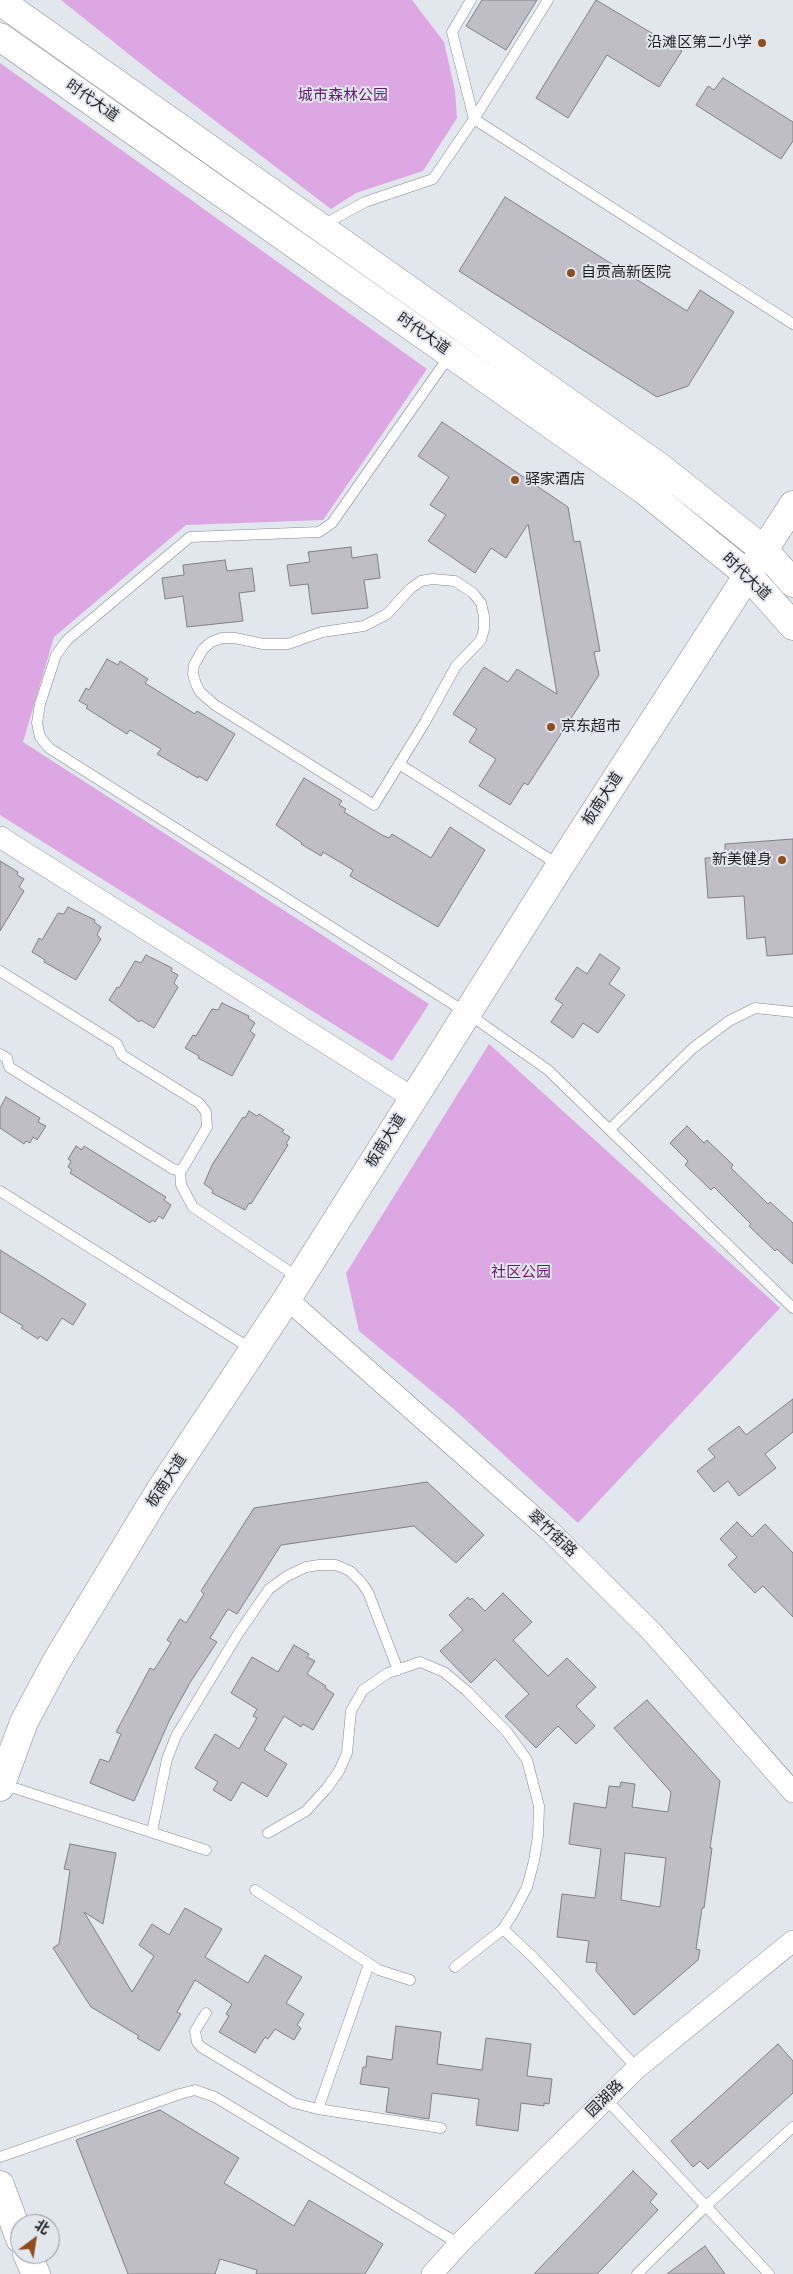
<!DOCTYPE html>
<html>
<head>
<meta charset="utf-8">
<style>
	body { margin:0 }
	#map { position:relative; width:793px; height:2274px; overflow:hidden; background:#e2e6ed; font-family:"Space Grotesk","Noto Sans SC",sans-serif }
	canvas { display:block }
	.north { position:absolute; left:10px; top:2214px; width:50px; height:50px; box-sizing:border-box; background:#e2e6ed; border:1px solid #94979c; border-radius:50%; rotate:31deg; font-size:14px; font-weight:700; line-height:20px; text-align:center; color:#1f2023 }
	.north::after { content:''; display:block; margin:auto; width:18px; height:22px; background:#904d1e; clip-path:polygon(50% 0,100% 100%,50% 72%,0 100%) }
</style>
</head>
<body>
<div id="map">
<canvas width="793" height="2274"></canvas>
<div class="north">北</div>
</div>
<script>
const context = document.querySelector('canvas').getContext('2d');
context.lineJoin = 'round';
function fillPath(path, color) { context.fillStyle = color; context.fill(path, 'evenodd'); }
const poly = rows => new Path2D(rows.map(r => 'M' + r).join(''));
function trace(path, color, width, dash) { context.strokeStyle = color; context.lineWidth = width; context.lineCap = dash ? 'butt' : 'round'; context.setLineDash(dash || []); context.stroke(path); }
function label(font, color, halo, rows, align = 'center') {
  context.font = font + ' "Space Grotesk","Noto Sans SC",sans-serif'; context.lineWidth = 4; context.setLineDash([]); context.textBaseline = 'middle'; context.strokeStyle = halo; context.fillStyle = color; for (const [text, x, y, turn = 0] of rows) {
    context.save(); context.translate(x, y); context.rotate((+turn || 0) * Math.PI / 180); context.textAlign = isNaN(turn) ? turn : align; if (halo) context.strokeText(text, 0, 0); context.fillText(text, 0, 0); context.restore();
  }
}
const green = poly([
	[61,0,412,0,444,42,455,91,457,118,423,171,356,193,331,209,155,75],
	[0,63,427,369,323,520,186,525,54,637,23,742,429,1004,392,1061,0,815],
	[489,1044,780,1308,578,1523,456,1411,359,1331,346,1273]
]);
const building = poly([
	[482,0,537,0,506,50,466,26,482,0],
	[596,0,682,51,659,87,607,55,568,118,536,98,596,0],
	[723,78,793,122,793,141,781,159,696,105,708,86,714,90,723,78],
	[505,197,687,311,700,290,734,312,688,386,657,397,459,271,505,197],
	[442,422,568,507,574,542,580,541,600,651,594,652,599,675,528,785,524,783,510,805,479,786,496,759,469,742,477,729,453,714,484,667,508,682,517,669,557,694,528,524,506,558,491,548,475,573,428,541,446,515,430,505,449,477,418,456,442,422],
	[351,547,352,558,377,554,380,578,364,580,368,608,312,614,308,584,290,586,287,565,310,562,308,552,351,547],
	[225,560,227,571,252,568,255,591,239,593,243,621,187,627,183,596,165,599,162,578,184,575,183,565,225,560],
	[107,659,118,665,120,661,148,679,145,683,161,693,195,714,197,711,235,734,207,781,199,776,198,778,157,754,161,749,130,730,127,734,86,708,88,706,79,701,86,688,89,690,107,659],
	[304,778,342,801,339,805,346,809,344,812,382,835,389,838,392,834,431,858,450,827,485,850,438,927,350,876,353,870,323,852,321,856,301,844,302,843,276,825,304,778],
	[793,839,793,954,767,956,765,937,747,939,744,896,708,898,705,858,725,857,725,844,793,839],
	[0,861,18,872,17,875,24,879,19,887,24,891,0,931,0,861],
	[68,907,95,920,94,922,101,927,97,935,101,939,76,980,44,962,45,960,32,952,39,938,42,940,58,913,64,914,68,907],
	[600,954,620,968,609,984,625,995,598,1033,583,1023,573,1038,551,1022,563,1004,555,999,577,967,587,974,600,954],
	[146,955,172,968,171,971,178,975,174,983,178,987,154,1028,141,1020,139,1022,109,1000,117,987,119,988,135,961,141,963,146,955],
	[222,1003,249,1016,248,1018,255,1023,250,1031,255,1035,232,1076,198,1058,199,1056,185,1048,193,1035,196,1036,212,1009,218,1010,222,1003],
	[6,1097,40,1118,38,1122,46,1126,37,1140,33,1137,30,1143,26,1141,24,1144,0,1128,0,1108,6,1097],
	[249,1111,257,1116,259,1114,284,1130,282,1132,290,1137,286,1144,288,1145,251,1204,249,1203,245,1210,212,1193,213,1190,204,1184,212,1165,243,1117,245,1118,249,1111],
	[687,1126,704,1143,707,1140,733,1165,731,1168,768,1204,770,1202,793,1223,793,1264,777,1249,775,1251,749,1226,751,1224,714,1187,711,1190,685,1165,688,1161,670,1143,687,1126],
	[76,1146,82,1150,84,1146,166,1197,164,1200,171,1205,163,1219,159,1216,155,1222,152,1220,150,1223,70,1173,72,1170,68,1167,71,1161,68,1159,76,1146],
	[0,1250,86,1304,73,1325,62,1318,47,1341,40,1336,38,1339,21,1328,23,1326,0,1312,0,1250],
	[793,1399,793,1432,765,1454,776,1468,739,1496,728,1481,714,1492,697,1471,715,1457,708,1449,739,1426,746,1435,793,1399],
	[427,1482,484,1535,456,1563,414,1526,281,1545,237,1614,228,1609,210,1638,217,1642,191,1681,170,1719,134,1801,90,1783,100,1759,109,1762,121,1734,116,1732,150,1668,154,1670,171,1643,167,1640,180,1619,186,1623,204,1594,201,1591,254,1508,427,1482],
	[737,1522,752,1537,765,1524,793,1553,793,1617,763,1586,755,1593,728,1565,737,1557,720,1539,737,1522],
	[503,1593,532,1622,513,1640,535,1663,548,1676,567,1658,596,1687,576,1706,595,1726,576,1744,558,1726,536,1748,505,1716,529,1694,495,1659,471,1683,440,1651,463,1630,449,1615,468,1597,470,1600,472,1598,485,1611,503,1593],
	[294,1645,309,1654,307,1657,315,1661,307,1674,326,1686,325,1688,334,1694,313,1730,303,1724,301,1727,284,1716,264,1750,287,1764,267,1797,242,1782,231,1801,213,1790,218,1782,195,1768,215,1734,239,1749,257,1718,253,1716,257,1709,231,1693,252,1657,278,1672,294,1645],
	[647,1700,720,1781,710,1848,712,1848,704,1908,702,1908,696,1949,700,1950,698,1960,634,2015,596,1971,597,1963,586,1962,589,1941,557,1937,562,1894,595,1898,601,1849,569,1844,574,1803,606,1808,609,1786,620,1787,621,1782,635,1784,632,1807,668,1812,671,1792,614,1728,647,1700],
	[625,1853,666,1858,660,1907,621,1900,625,1853],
	[70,1844,116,1853,103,1924,84,1912,132,1992,154,1956,139,1945,152,1924,169,1935,185,1908,222,1929,205,1957,223,1968,248,1983,265,1955,302,1977,286,2003,304,2014,297,2025,301,2028,294,2040,275,2029,268,2039,265,2037,255,2053,219,2032,229,2016,226,2014,232,2004,195,1980,177,2012,181,2014,159,2051,137,2038,139,2036,91,2007,53,1948,59,1944,70,1870,64,1869,70,1844],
	[396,2026,441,2032,437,2064,458,2067,482,2070,486,2038,531,2044,527,2076,552,2079,549,2104,544,2103,544,2106,521,2103,518,2131,476,2125,479,2099,432,2093,429,2119,386,2112,389,2088,360,2084,363,2067,366,2067,367,2056,392,2060,396,2026],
	[778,2044,793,2061,793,2093,708,2169,700,2161,693,2167,671,2141,778,2044],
	[160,2110,239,2158,224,2183,294,2226,309,2200,383,2244,365,2274,256,2274,257,2270,220,2259,215,2274,128,2274,76,2140,160,2110],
	[633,2171,657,2194,650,2202,658,2210,597,2274,534,2274,633,2171],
	[705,2246,725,2274,667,2274,705,2246]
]);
const lane = poly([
	[548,0,474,119,793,324],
	[321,226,365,202,433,179,474,119,452,32,471,0],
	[450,355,332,523,319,532,190,537,67,640,56,655,40,704,37,723,40,737,49,748,467,1013,548,1070,793,1308],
	[432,579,455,581,473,593,481,603,484,616,484,629,481,640,456,666,425,722,374,805,215,705,200,692,196,684,193,674,194,665,203,649,211,642,222,638,235,638,263,644,288,644,322,632,364,626,387,614,410,589,421,581,432,579],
	[399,764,559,865],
	[0,971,117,1044,122,1055,199,1103,206,1112,207,1127,183,1168,180,1170,173,1169,9,1067,7,1058,0,1054],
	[610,1129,693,1048,729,1021,755,1008,793,1012],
	[180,1170,181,1185,193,1207,299,1278],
	[0,1191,253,1350],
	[2,1784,206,1850],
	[152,1832,167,1759,176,1736,238,1634,269,1589,287,1576,306,1567,319,1565,336,1565,350,1571,361,1582,368,1592,398,1670],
	[268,1833,306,1811,327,1788,339,1771,347,1753,351,1711,363,1690,388,1673,420,1662,444,1672,468,1692,507,1732,527,1760,539,1806,538,1836,534,1861,527,1887,515,1910,503,1929,455,1967],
	[255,1890,379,1970,410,1980],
	[503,1929,534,1958,637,2068],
	[369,1964,318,2109,441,2128],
	[206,2013,195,2031,197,2042,201,2047,294,2103,318,2109],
	[606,2099,769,2274],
	[0,2157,180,2094,195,2090,215,2097,459,2244],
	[637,2274,705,2207,793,2127]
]);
const street = poly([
	[0,837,413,1098],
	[287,1299,551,1532,651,1631,793,1792],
	[432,2274,459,2244,637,2068,793,1941]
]);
const secondary = poly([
	[0,1,661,468,764,550,793,583],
	[0,37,644,490,747,574,793,626],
	[0,1787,24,1722,56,1662,159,1492,287,1299,560,866,793,505],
	[0,2185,20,2239],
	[27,2254,36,2274]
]);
const markers = [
	[762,43,5,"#904d1e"],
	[571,273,5,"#904d1e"],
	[515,480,5,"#904d1e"],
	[551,727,5,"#904d1e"],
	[782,860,5,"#904d1e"]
];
const poiNames = [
	["沿滩区第二小学",752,43,"right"],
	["自贡高新医院",581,273],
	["驿家酒店",525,480],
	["京东超市",561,727],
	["新美健身",772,860,"right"]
];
const parkNames = [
	["城市森林公园",343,96],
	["社区公园",521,1273]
];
const streetNames = [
	["时代大道",92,101,35],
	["时代大道",423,334,35],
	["时代大道",746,577,44],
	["板南大道",603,799,-57],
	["板南大道",386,1141,-58],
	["板南大道",167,1481,-57],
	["翠竹街路",552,1534,43],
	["园湖路",605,2099,-45]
];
fillPath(green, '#dda7e3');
fillPath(building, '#bfbec6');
trace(building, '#818087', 1);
trace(lane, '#85888f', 11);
trace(street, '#85888f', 22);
trace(secondary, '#85888f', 29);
trace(lane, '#fff', 10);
trace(street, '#fff', 21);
trace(secondary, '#fff', 28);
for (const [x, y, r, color] of markers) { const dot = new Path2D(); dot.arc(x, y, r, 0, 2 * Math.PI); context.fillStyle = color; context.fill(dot); trace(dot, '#e2e6ed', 2); }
label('15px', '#1f2023', '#e2e6ed', poiNames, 'left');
label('15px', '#66196f', '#e2e6ed', parkNames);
label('15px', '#1f2023', '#e2e6ed', streetNames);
</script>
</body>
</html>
